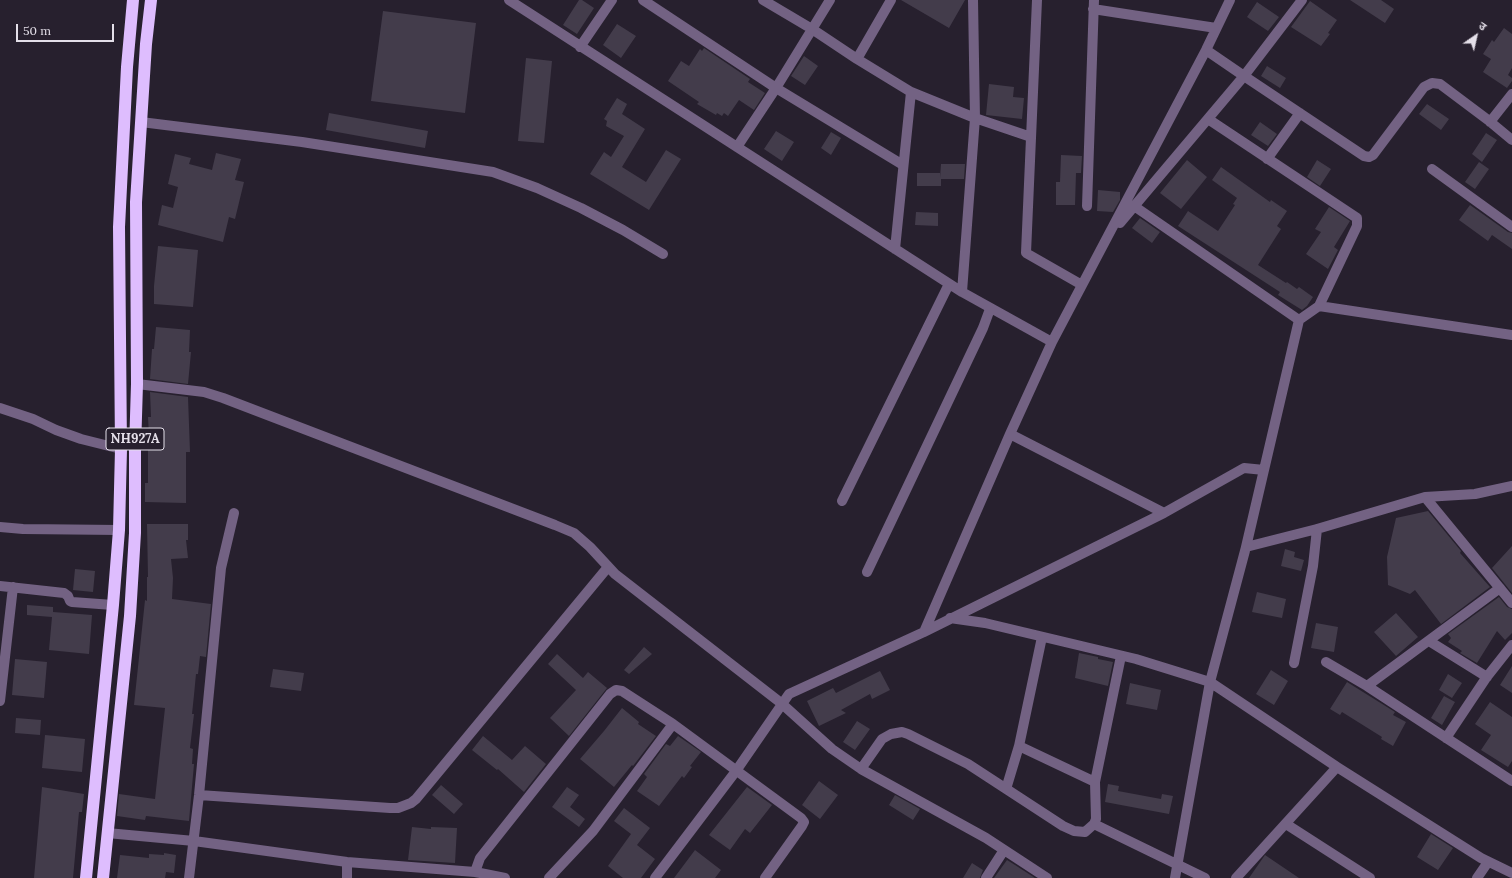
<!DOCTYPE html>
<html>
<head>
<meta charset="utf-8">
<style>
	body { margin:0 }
	#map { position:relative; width:1512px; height:878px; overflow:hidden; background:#27202e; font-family:Lora,"Noto Sans Devanagari",serif }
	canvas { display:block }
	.north { position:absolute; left:1456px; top:16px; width:40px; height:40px; -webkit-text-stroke:3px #27202e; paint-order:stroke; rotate:34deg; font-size:11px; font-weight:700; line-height:16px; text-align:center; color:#e4dfe9 }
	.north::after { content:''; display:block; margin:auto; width:14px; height:18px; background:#e4dfe9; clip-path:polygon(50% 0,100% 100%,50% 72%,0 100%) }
	.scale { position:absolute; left:16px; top:24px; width:98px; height:18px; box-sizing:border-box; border:2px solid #e4dfe9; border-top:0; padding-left:5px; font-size:12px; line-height:14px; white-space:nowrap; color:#e4dfe9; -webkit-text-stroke:3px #27202e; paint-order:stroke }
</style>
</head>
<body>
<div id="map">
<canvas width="1512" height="878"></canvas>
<div class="north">उ</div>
<div class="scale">50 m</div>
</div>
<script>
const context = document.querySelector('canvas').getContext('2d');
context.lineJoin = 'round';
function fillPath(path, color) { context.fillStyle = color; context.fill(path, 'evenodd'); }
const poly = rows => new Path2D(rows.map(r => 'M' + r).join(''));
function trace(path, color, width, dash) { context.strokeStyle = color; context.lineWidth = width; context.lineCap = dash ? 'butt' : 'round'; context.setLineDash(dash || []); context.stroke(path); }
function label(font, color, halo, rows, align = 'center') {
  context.font = font + ' Lora,serif'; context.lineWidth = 3; context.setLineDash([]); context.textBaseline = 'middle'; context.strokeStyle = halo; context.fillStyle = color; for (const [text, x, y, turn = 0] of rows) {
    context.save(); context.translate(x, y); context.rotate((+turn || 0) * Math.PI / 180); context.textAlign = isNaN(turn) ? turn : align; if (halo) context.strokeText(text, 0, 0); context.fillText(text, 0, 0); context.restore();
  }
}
const building = poly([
	[579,0,582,0,594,8,577,34,563,25],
	[901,0,965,0,949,28],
	[1350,0,1381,0,1394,9,1385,23],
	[1310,1,1337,20,1328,33,1330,34,1321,46,1291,27],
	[1257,2,1279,17,1268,31,1247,17],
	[383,11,476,23,465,113,371,101],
	[617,24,636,36,621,58,603,45],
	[1504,28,1512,34,1512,68,1508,75,1512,78,1512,81,1507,88,1483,72,1491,59,1483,54,1492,40,1494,42],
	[704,48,750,79,748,82,765,93,754,110,739,100,728,116,724,113,722,116,717,113,716,115,697,104,699,102,668,81,681,61,689,66,700,49,702,51],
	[804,56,818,66,805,85,791,76],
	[526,58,552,61,544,143,518,141],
	[1267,66,1286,78,1280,88,1261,76],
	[989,84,1014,87,1013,97,1024,98,1022,119,986,115],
	[617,98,627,104,622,114,645,129,622,167,646,182,666,150,681,159,649,210,590,174,604,152,611,157,624,136,606,126,607,121,604,119],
	[1427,104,1449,119,1441,130,1419,114],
	[329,113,428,131,425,148,326,130],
	[1260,122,1277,134,1268,146,1251,135],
	[776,131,794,142,782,161,764,149],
	[831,132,841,138,831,155,821,148],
	[1486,133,1497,140,1482,162,1472,154],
	[216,153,241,159,235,180,244,182,235,219,229,217,223,242,158,225,162,205,173,208,178,187,168,184,175,154,191,158,189,164,212,170],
	[1061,155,1082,156,1081,173,1076,173,1075,205,1056,205,1056,182,1060,182],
	[1187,160,1207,177,1181,209,1160,193],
	[1317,160,1331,169,1320,186,1307,177],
	[1479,162,1489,169,1475,189,1465,182],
	[941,164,965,164,964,179,941,179,941,186,917,186,917,173,940,173,940,178],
	[1221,167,1270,202,1271,200,1287,211,1277,226,1281,229,1258,265,1286,283,1287,282,1297,289,1299,287,1313,297,1307,306,1302,310,1278,295,1280,292,1178,226,1188,211,1218,231,1235,205,1233,204,1237,198,1212,180],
	[1098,190,1120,192,1120,200,1113,212,1097,211],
	[1470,205,1508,232,1512,233,1512,249,1492,235,1488,241,1459,220],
	[1329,207,1350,221,1334,247,1338,250,1328,269,1306,254,1321,232,1315,229],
	[916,212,938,213,938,226,915,225],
	[1140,218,1160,232,1152,243,1132,228],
	[158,246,198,250,193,307,154,304,154,286],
	[156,327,190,330,189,352,191,352,188,384,150,379,152,349,154,349],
	[150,392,188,397,190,452,186,452,186,503,145,502,145,483,148,483,148,436,149,436,148,417,151,417],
	[1428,511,1461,551,1460,553,1490,587,1441,624,1415,590,1410,594,1388,585,1387,557,1396,518],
	[147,524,188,524,188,540,186,540,188,558,171,559,173,578,172,599,211,604,206,657,200,656,198,674,196,674,194,695,192,714,194,714,190,748,193,749,192,764,194,764,189,821,146,816,145,820,117,816,119,794,155,799,165,708,134,705,145,600,147,601,147,577,148,577],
	[1512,546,1512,593,1492,568],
	[1285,549,1295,552,1294,557,1304,560,1301,571,1281,566],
	[75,569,95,571,93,592,73,590],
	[1257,592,1286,599,1282,618,1252,612],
	[1499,597,1507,607,1512,609,1512,633,1505,640,1497,631,1477,663,1460,653,1462,651,1448,642,1451,638,1448,634],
	[27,605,53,607,53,612,92,615,89,654,49,650,52,617,27,615],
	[1396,613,1418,637,1396,656,1374,632],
	[1316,623,1338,627,1334,652,1311,648],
	[644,647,652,654,629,674,624,670],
	[1079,653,1098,657,1098,659,1113,662,1108,686,1075,678],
	[557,654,583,678,588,672,607,688,569,736,550,718,576,690,548,664],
	[15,659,47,662,44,698,12,695],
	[1512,666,1512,693,1500,685],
	[273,669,304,673,301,691,270,687],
	[1271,670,1288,681,1274,705,1256,694],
	[880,671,890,690,872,699,870,694,841,710,846,713,819,726,807,701,833,688,836,693],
	[1448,674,1462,683,1452,698,1439,690],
	[1347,682,1395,712,1393,715,1406,722,1393,746,1381,739,1382,737,1342,712,1340,715,1330,709],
	[1130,683,1161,690,1157,710,1126,704],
	[1444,696,1455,702,1442,725,1431,718],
	[1490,702,1512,717,1512,761,1508,767,1481,750,1491,735,1475,724],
	[622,708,639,722,638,724,656,736,633,766,632,765,614,787,580,759,604,731],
	[16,718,41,720,40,735,15,733],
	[857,721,870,729,855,750,843,742],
	[45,735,85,739,82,772,42,768],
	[483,736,512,760,525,746,546,764,524,792,498,769,497,770,472,750],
	[678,736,701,752,690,766,692,767,684,778,682,776,659,806,637,791,647,777,644,774,666,744,670,746],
	[819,781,838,795,820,819,802,805],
	[1108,784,1119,786,1118,791,1161,799,1162,794,1173,796,1169,814,1105,802],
	[441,785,463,804,454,814,432,795],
	[42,787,84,794,82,812,79,812,73,878,34,878],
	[567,787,579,795,570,807,585,819,579,827,552,807],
	[747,787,772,805,750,833,745,829,730,850,709,835],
	[895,795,920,809,913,820,889,805],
	[624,808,650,828,637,845,655,859,641,878,623,878,608,866,631,834,614,821],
	[412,827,431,829,431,827,457,828,455,863,408,860],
	[1431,834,1453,848,1438,870,1417,857],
	[695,850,721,870,715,878,674,878],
	[164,853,176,855,174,873,166,872,165,878,117,878,120,855,149,858,149,854,164,855],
	[1265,855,1299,878,1249,878],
	[1007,860,1015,865,1035,878,994,878],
	[972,863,983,870,980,878,963,878]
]);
const minor = poly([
	[509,0,962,292,1052,342],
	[643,0,776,88,903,165],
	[763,0,812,29,857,59,911,92,895,249],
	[1037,0,1026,253,1082,285],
	[1093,9,1216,28],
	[580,47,612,0],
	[1206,50,1244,76,1302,0],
	[857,59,891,0],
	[911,92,975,118,1031,137],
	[1208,119,1357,218,1357,226,1319,306],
	[141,122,302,142,493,172,537,188,581,208,623,230,663,254],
	[1490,122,1512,94],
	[737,147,776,88,830,0],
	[1267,159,1300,113],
	[1432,169,1512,227],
	[1087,206,1094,0],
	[1134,206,1299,320],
	[1120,223,1244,76,1364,156,1369,157,1373,155,1424,87,1432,83,1440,84,1488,120,1512,140],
	[962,292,975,118,973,0],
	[1512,335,1319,306,1299,320,1246,547,1317,529,1425,497,1475,494,1512,486],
	[137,384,204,392,223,398,555,525,574,533,590,547,615,574,781,703,832,749,861,769,986,838,1047,878],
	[0,408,33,419,56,430,81,439,121,449],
	[1010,434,1164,513],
	[1425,497,1512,603],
	[842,501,949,284],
	[0,527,23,529,119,530],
	[867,572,983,328,990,309],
	[0,586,64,593,68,596,70,601,72,602,113,605],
	[950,618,985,623,1136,659,1210,682,1337,767,1481,858,1512,873],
	[924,632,1164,513,1244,468,1264,470],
	[1429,641,1487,677],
	[1326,662,1367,686,1512,781],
	[1294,663,1313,566,1317,529],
	[1367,686,1500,588],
	[0,701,13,587],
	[1446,738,1486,678,1512,645],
	[1019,746,1095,782],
	[861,769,882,739,891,734,902,732,908,734,968,764,1063,826,1074,831,1085,832,1094,824,1096,819,1095,782,1121,656],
	[1006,789,1019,746,1042,637],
	[199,795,390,808,398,808,411,803,416,799,608,567],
	[1094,824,1205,878],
	[1286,824,1370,878],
	[107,833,194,841,347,862,475,872,505,878],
	[475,872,480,858,610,694,616,690,622,691,673,724,801,818,804,822,802,826,765,878],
	[189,878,199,795,221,568,234,513],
	[347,878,347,862],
	[549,878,593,831,673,724],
	[655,878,736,771,789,694,924,632,1010,434,1052,342,1206,50,1230,0],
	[986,878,1004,850],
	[1175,878,1210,682,1246,547],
	[1236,878,1337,767],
	[1477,878,1488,862]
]);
const highway = poly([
	[86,878,113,605,119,530,121,449,119,227,127,67,133,0],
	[103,878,130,616,135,533,135,449,137,384,136,202,146,44,151,0]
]);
const shields = [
	[135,439,58]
];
const shieldNames = [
	["NH927A",135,439]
];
fillPath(building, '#433c4b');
trace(minor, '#736283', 10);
trace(highway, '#debdfe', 12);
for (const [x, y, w] of shields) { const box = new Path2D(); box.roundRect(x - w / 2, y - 11, w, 22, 3); context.fillStyle = '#27202e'; context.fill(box); trace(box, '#e4dfe9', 1); }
label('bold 13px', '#e4dfe9', null, shieldNames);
</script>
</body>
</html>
